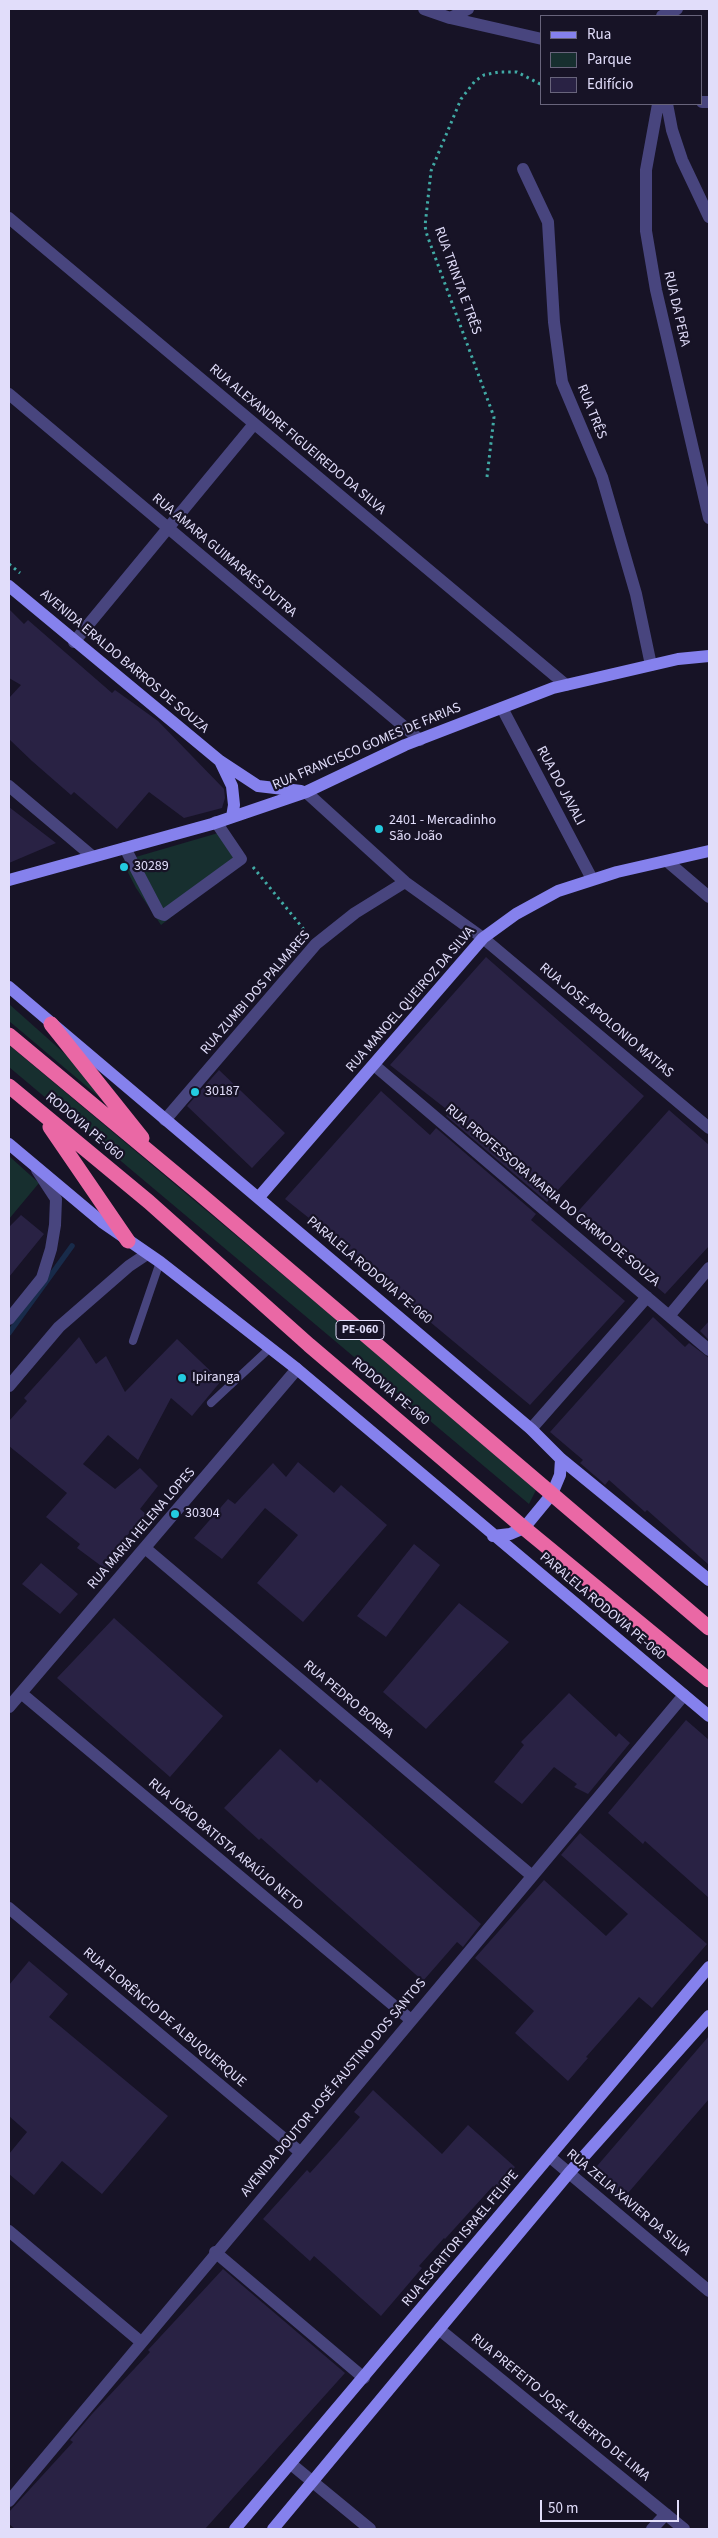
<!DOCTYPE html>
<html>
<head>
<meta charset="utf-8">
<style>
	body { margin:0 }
	#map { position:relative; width:718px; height:2538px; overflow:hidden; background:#171326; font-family:"Source Sans 3",sans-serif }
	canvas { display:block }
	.frame { position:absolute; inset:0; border:10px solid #e1ddfa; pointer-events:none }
	.legend { position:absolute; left:540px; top:15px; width:162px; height:90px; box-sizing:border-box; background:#171326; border:1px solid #68647b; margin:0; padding:6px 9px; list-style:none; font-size:15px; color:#e1ddfa }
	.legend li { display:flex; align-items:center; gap:10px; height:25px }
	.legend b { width:25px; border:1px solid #68647b }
	.scale { position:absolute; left:540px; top:2500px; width:139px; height:22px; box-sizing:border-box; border:2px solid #e1ddfa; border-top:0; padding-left:6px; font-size:15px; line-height:18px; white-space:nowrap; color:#e1ddfa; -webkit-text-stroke:4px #171326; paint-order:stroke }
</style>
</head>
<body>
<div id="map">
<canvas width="718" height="2538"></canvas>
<div class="frame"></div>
<ul class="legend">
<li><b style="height:6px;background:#8581ed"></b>Rua</li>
<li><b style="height:14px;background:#172f2f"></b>Parque</li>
<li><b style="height:14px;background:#292244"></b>Edifício</li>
</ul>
<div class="scale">50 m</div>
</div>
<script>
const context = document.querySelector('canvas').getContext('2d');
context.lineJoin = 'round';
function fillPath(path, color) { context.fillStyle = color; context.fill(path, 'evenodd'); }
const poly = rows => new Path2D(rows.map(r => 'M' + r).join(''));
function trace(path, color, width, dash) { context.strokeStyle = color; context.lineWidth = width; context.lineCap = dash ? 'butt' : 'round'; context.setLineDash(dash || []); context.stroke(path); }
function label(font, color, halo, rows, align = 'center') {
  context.font = font + ' "Source Sans 3",sans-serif'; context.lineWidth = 4.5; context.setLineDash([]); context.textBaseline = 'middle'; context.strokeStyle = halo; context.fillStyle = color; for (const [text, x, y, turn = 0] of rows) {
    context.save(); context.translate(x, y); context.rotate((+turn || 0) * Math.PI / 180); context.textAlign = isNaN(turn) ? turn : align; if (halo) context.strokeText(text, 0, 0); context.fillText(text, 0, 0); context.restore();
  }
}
const green = poly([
	[225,831,245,860,161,925,136,888,122,861],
	[9,1004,100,1085,104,1101,9,1021],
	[9,1045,537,1488,529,1504,9,1067],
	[9,1156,39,1183,9,1219]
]);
const stream = poly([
	[9,1333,72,1246]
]);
const building = poly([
	[9,609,24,624,28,620,112,693,115,690,158,721,224,789,225,798,222,808,184,818,149,792,117,829,74,792,71,795,32,761,9,739,9,698,21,685,9,678],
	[9,807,56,843,9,863],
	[486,957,644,1096,547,1202,446,1116,450,1112,390,1065],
	[219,1070,285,1133,252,1168,187,1106],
	[381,1091,430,1135,436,1128,536,1214,531,1220,625,1301,530,1405,388,1287,392,1284,285,1199],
	[669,1110,709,1145,709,1246,665,1294,573,1217],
	[21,1215,44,1234,9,1277,9,1227],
	[653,1317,685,1347,689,1343,709,1358,709,1565,647,1510,645,1512,609,1480,605,1485,601,1481,580,1463,583,1460,550,1432],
	[709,1321,709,1340,700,1331],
	[79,1337,96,1364,106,1356,125,1392,177,1339,221,1381,192,1416,171,1398,138,1460,108,1435,83,1464,115,1489,140,1468,158,1486,140,1509,146,1514,111,1554,117,1559,108,1571,77,1548,80,1544,46,1517,67,1493,9,1446,9,1421,27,1401,24,1398],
	[298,1462,334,1493,341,1485,387,1525,303,1622,257,1583,298,1535,265,1508,222,1559,194,1538,228,1499,235,1504,273,1463,286,1477],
	[414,1544,440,1565,386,1637,357,1616],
	[41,1563,78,1594,60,1614,22,1584],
	[459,1603,509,1642,426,1729,383,1692],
	[114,1618,223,1716,170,1777,57,1678],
	[569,1693,616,1737,619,1733,630,1743,588,1794,574,1787,577,1784,554,1767,522,1804,494,1782,524,1745,521,1742],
	[686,1720,709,1740,709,1898,645,1841,643,1844,608,1813],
	[280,1749,317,1783,320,1779,481,1924,463,1947,457,1942,423,1981,261,1838,259,1840,224,1808],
	[580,1833,707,1944,652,2008,639,1997,586,2057,588,2058,568,2081,515,2033,534,2011,475,1958,544,1880,606,1936,628,1914,561,1855],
	[29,1961,68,1994,49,2017,168,2116,102,2194,62,2161,34,2195,9,2174,9,2154,27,2132,9,2116,9,1985],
	[709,2036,709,2099,622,2200,591,2173],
	[373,2090,442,2154,468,2125,515,2167,496,2189,493,2186,445,2239,444,2238,419,2266,422,2268,381,2316,314,2256,310,2261,263,2219,307,2170,310,2173,338,2142,360,2117,354,2112],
	[223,2269,345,2373,205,2529,15,2529,9,2524,9,2512,73,2442,70,2440,92,2414,150,2352,148,2350]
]);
const path = poly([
	[487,477,494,417,427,235,425,226,431,171,461,99,475,81,484,75,499,72,517,72,542,85],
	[9,564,20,573],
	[253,867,306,932]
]);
const lane = poly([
	[133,1341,160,1262],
	[211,1403,270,1348]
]);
const street = poly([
	[424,9,450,18,542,39],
	[662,16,677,9],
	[450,18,468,9],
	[702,102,709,102],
	[658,104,646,170,646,231,656,290,709,518],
	[667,104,672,130,682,160,709,217],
	[523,169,548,222,554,322,562,382,602,477,636,594,651,665],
	[9,218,566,685],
	[9,394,420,740],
	[74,642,254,424],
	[502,708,592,879],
	[9,786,92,856],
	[306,792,405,882,483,938,709,1128],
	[125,848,159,913,164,915,241,859,216,822],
	[668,862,709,897],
	[374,1065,709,1350],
	[165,1120,316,944,355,913,405,882],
	[669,1316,709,1268],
	[9,1319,42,1278,51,1249,55,1225,56,1199,37,1170],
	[9,1386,59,1327,129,1266,147,1254],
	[531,1429,647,1297],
	[145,1548,531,1875],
	[21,1693,411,2020],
	[9,1707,297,1369],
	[9,1908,300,2152],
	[550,2157,709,2291],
	[9,2231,141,2342],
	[215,2252,364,2378],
	[440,2330,684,2529],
	[291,2464,370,2529],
	[9,2501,684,1695],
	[652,2529,666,2514]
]);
const secondary = poly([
	[9,586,220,761,258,786,301,791],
	[220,761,232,786,234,805,232,817],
	[9,880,212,824,306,792,405,745,553,688,678,659,709,656],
	[9,987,531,1429,561,1459,709,1580],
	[9,1144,102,1222,160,1262,297,1369,709,1716],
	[259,1197,483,938,516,914,558,891,617,872,709,851],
	[493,1536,510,1534,524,1528,552,1494,560,1475,561,1459],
	[235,2529,709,1967],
	[273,2529,569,2173,709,2016]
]);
const highway = poly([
	[51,1024,142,1138],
	[9,1035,200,1194,709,1628],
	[9,1086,149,1202,309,1345,524,1528,709,1680],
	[50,1127,128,1241]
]);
const markers = [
	[379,829,5,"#23cbe0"],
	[124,867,5,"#23cbe0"],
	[195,1092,5,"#23cbe0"],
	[182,1378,5,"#23cbe0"],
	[175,1514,5,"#23cbe0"]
];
const shields = [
	[360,1330,48]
];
const shieldNames = [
	["PE-060",360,1330]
];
const streetNames = [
	["RUA TRINTA E TRÊS",457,281,70],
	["RUA DA PERA",676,309,77],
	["RUA TRÊS",591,412,68],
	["RUA ALEXANDRE FIGUEIREDO DA SILVA",297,440,40],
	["RUA AMARA GUIMARAES DUTRA",224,556,40],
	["AVENIDA ERALDO BARROS DE SOUZA",124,662,40],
	["RUA FRANCISCO GOMES DE FARIAS",367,747,-23],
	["RUA DO JAVALI",560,786,62],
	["RUA ZUMBI DOS PALMARES",256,993,-49],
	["RUA MANOEL QUEIROZ DA SILVA",411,1000,-49],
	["RUA JOSE APOLONIO MATIAS",606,1021,40],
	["RODOVIA PE-060",84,1127,40],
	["RUA PROFESSORA MARIA DO CARMO DE SOUZA",552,1196,40],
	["PARALELA RODOVIA PE-060",369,1271,40],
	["RODOVIA PE-060",390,1392,40],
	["RUA MARIA HELENA LOPES",142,1529,-49],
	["PARALELA RODOVIA PE-060",602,1607,40],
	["RUA PEDRO BORBA",348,1700,40],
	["RUA JOÃO BATISTA ARAÚJO NETO",225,1845,40],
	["RUA FLORÊNCIO DE ALBUQUERQUE",164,2018,40],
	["AVENIDA DOUTOR JOSÉ FAUSTINO DOS SANTOS",334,2088,-50],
	["RUA ZELIA XAVIER DA SILVA",628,2203,40],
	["RUA ESCRITOR ISRAEL FELIPE",461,2239,-50],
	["RUA PREFEITO JOSE ALBERTO DE LIMA",560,2408,39]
];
const poiNames = [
	["2401 - Mercadinho",389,821],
	["São João",389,837],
	["30289",134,867],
	["30187",205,1092],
	["Ipiranga",192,1378],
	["30304",185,1514]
];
fillPath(green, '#172f2f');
trace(stream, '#182b4a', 5.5);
fillPath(building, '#292244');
trace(path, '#41aaa5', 3, [2.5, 4]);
trace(lane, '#48457e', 8);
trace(street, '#48457e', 12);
trace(secondary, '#8581ed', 12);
trace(highway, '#ea68a5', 15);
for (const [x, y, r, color] of markers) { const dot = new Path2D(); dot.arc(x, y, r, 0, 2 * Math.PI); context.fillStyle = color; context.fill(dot); trace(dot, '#171326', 2); }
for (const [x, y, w] of shields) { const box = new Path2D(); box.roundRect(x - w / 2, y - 9.5, w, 19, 4); context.fillStyle = '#171326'; context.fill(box); trace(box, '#e1ddfa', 1); }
label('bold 12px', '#e1ddfa', null, shieldNames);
label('14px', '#e1ddfa', '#171326', streetNames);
label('14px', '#e1ddfa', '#171326', poiNames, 'left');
</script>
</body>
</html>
